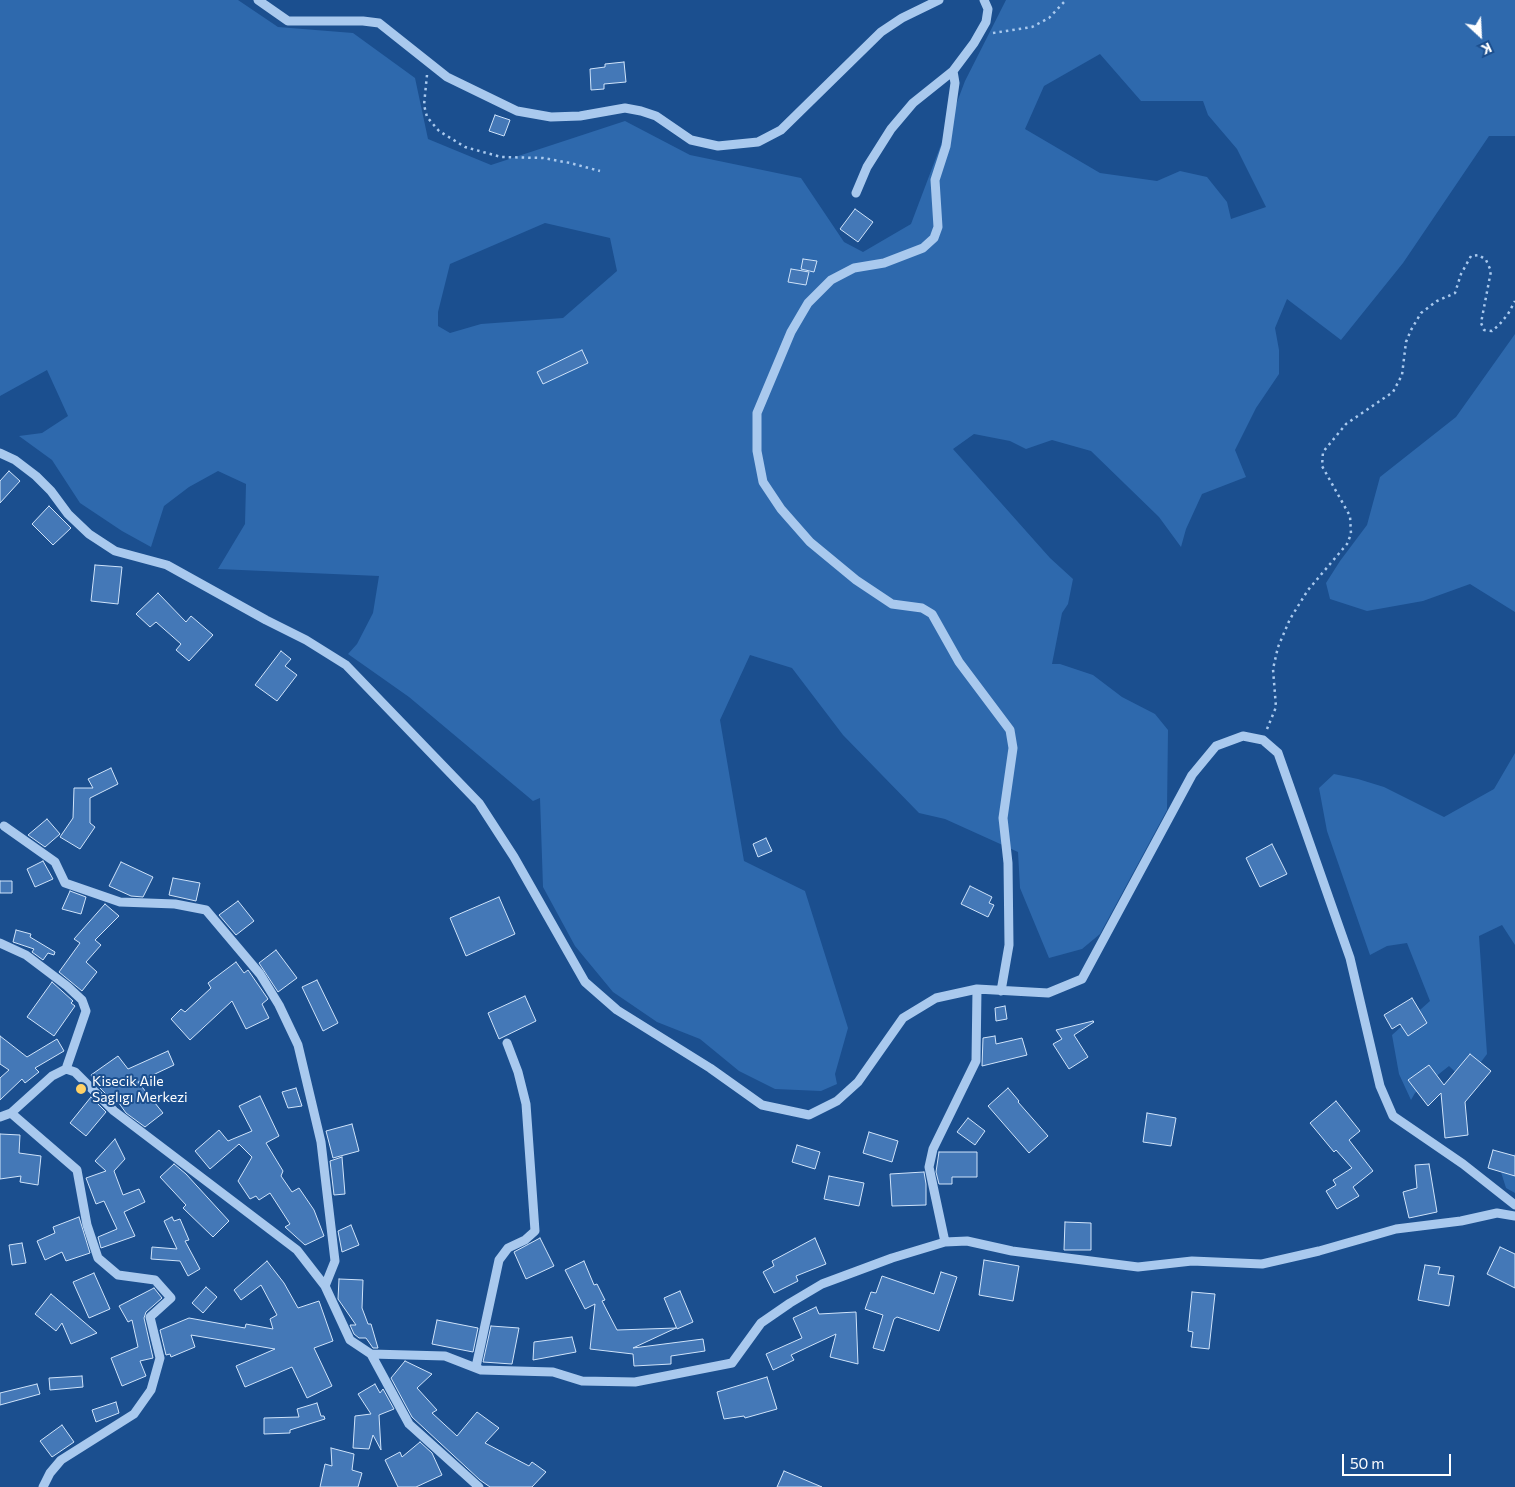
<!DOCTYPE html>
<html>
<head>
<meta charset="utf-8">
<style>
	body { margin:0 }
	#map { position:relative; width:1515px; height:1487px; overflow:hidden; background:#1b4f8f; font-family:Commissioner,sans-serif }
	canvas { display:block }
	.north { position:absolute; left:1455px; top:10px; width:50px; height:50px; -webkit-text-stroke:4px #1b4f8f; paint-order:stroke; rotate:155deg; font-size:14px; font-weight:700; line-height:20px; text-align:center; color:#fff }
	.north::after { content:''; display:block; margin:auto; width:18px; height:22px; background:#fff; clip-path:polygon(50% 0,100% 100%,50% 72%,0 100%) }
	.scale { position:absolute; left:1342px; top:1454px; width:109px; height:22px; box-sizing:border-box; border:2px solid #fff; border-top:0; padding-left:6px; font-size:15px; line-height:18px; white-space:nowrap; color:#fff; -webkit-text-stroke:4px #1b4f8f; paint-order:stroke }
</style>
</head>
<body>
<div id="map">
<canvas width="1515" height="1487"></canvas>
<div class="north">K</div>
<div class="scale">50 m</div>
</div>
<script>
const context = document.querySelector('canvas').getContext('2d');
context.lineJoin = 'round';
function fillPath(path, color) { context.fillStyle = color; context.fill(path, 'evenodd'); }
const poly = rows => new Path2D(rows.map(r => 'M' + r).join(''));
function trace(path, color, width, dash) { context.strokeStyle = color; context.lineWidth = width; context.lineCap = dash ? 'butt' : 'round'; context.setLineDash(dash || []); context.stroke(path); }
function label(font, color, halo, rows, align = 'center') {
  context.font = font + ' Commissioner,sans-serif'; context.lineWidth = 4; context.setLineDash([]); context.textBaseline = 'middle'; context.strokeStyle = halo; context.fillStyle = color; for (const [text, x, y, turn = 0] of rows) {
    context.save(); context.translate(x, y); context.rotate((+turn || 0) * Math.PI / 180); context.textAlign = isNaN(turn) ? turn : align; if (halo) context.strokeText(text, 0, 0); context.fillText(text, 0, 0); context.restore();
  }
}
const green = poly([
	[0,0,238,0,278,27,353,33,415,78,428,139,491,165,625,121,690,155,801,178,844,242,863,252,911,224,965,81,1006,0,1515,0,1515,136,1489,136,1403,263,1341,340,1287,299,1275,328,1279,350,1279,374,1256,408,1235,450,1246,477,1202,494,1186,529,1181,547,1159,517,1091,451,1052,440,1026,449,1010,441,974,434,953,449,1050,558,1073,579,1068,604,1062,613,1052,664,1060,664,1093,675,1122,697,1155,714,1168,730,1167,810,1100,934,1082,949,1049,958,1020,888,1018,852,945,819,919,813,843,735,792,668,750,655,720,720,744,861,805,891,848,1028,835,1074,837,1084,821,1091,775,1089,739,1071,700,1039,657,1022,613,992,575,946,543,887,540,798,533,801,409,697,348,654,357,644,373,613,379,576,218,569,245,524,246,484,218,471,189,487,164,506,151,547,122,531,80,503,52,460,19,436,42,433,68,416,47,370,0,396],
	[1100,54,1141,101,1203,101,1208,115,1237,149,1266,207,1231,219,1227,202,1207,177,1180,171,1157,181,1100,173,1025,129,1044,86],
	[545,223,610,238,617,271,563,318,481,324,450,333,438,326,438,312,450,264],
	[1515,334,1515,612,1470,584,1423,601,1367,611,1330,599,1326,583,1340,561,1367,525,1380,477,1456,417],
	[1515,753,1515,945,1502,925,1479,936,1487,1054,1466,1082,1449,1066,1415,1093,1411,1100,1399,1074,1392,1035,1430,1001,1407,943,1387,946,1370,955,1327,831,1319,788,1334,774,1358,779,1384,787,1444,817,1494,789],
	[1515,1153,1515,1193,1506,1188,1501,1172]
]);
const building = poly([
	[624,62,626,82,604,84,604,89,591,90,590,69,605,67,605,64,624,62],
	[495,115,510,120,504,136,489,131,495,115],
	[855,209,873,222,858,242,840,229,855,209],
	[803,259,817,261,814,272,801,269,803,259],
	[791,269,809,272,806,285,788,282,791,269],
	[582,350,588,363,543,384,537,372,582,350],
	[9,471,20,481,0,503,0,481,9,471],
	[49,506,71,528,53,545,32,524,49,506],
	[95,565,122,567,118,604,91,601,95,565],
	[158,593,186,622,191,616,213,635,189,661,176,650,181,644,156,622,150,627,136,614,158,593],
	[281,651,291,659,285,666,297,675,277,701,255,685,281,651],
	[111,768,118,784,90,798,90,823,95,827,80,849,60,837,73,818,74,788,93,788,88,779,111,768],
	[47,819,60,834,45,847,28,835,47,819],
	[766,838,772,851,758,857,753,844,766,838],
	[1272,844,1287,874,1260,887,1246,858,1272,844],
	[43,861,53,879,35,887,27,869,43,861],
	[121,862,153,877,143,897,131,896,109,886,121,862],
	[173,878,200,883,196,901,169,895,173,878],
	[0,881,12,881,12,893,0,893,0,881],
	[970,886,992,897,989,903,994,905,988,917,961,904,970,886],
	[70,891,86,897,81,914,62,909,70,891],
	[499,897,515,934,466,956,450,918,499,897],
	[238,901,254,921,236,935,219,915,238,901],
	[105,904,119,916,95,940,101,945,86,962,97,972,82,991,59,972,80,943,74,939,105,904],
	[16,930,31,934,30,937,55,952,54,955,48,953,43,960,32,952,34,949,13,942,16,930],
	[276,950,297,978,278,992,259,963,276,950],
	[236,962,244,973,248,970,268,999,262,1004,269,1018,246,1029,232,1001,190,1040,171,1019,181,1009,185,1012,211,988,208,983,236,962],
	[317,980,338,1023,323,1031,302,987,317,980],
	[52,982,73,1001,71,1003,75,1006,54,1036,27,1017,52,982],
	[525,996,536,1021,499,1039,488,1013,525,996],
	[1412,998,1427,1023,1408,1036,1400,1024,1392,1029,1384,1015,1412,998],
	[1005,1006,1007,1019,996,1021,995,1008,1005,1006],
	[1093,1021,1094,1022,1074,1035,1088,1057,1069,1069,1053,1044,1062,1039,1056,1030,1093,1021],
	[0,1036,27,1057,57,1039,64,1051,35,1068,39,1072,25,1083,22,1079,0,1100,0,1078,9,1070,0,1064,0,1036],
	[995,1036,996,1044,1022,1038,1027,1055,982,1066,983,1038,995,1036],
	[168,1051,174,1065,138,1082,163,1113,145,1127,126,1113,116,1099,114,1102,99,1087,91,1075,118,1056,128,1069,168,1051],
	[1470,1054,1491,1071,1465,1102,1468,1135,1445,1138,1441,1093,1428,1106,1408,1080,1429,1065,1444,1085,1470,1054],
	[296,1088,302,1106,288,1108,282,1092,296,1088],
	[1008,1088,1019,1101,1018,1102,1048,1136,1029,1153,988,1106,1008,1088],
	[260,1096,279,1136,266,1143,283,1171,281,1176,292,1192,299,1188,314,1210,324,1236,305,1245,285,1227,290,1224,270,1193,259,1200,256,1196,250,1199,238,1181,252,1157,239,1144,210,1169,195,1151,219,1130,228,1141,252,1131,239,1106,260,1096],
	[91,1097,106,1112,86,1136,70,1123,91,1097],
	[1336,1101,1360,1131,1349,1140,1373,1171,1353,1187,1359,1196,1337,1209,1326,1191,1336,1185,1333,1180,1352,1168,1336,1150,1334,1152,1310,1123,1336,1101],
	[1147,1113,1176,1118,1171,1146,1143,1142,1147,1113],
	[968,1118,985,1131,975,1145,957,1132,968,1118],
	[352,1124,359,1151,333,1158,326,1131,352,1124],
	[869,1132,898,1141,892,1162,863,1153,869,1132],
	[0,1134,20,1135,19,1153,41,1156,38,1185,20,1182,21,1176,0,1179,0,1134],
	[115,1139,125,1159,114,1171,123,1195,139,1189,145,1202,124,1212,135,1236,101,1248,98,1237,117,1229,104,1201,96,1204,86,1178,106,1171,95,1161,115,1139],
	[797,1145,820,1152,815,1169,792,1162,797,1145],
	[1493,1150,1515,1156,1515,1176,1488,1168,1493,1150],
	[939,1152,977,1152,977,1177,952,1177,952,1184,939,1184,936,1172,939,1152],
	[342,1157,345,1194,334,1195,330,1161,342,1157],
	[174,1164,186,1174,229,1221,213,1237,183,1208,186,1205,160,1177,174,1164],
	[1429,1164,1437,1212,1409,1218,1403,1192,1417,1188,1415,1165,1429,1164],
	[924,1172,926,1184,926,1205,892,1206,890,1174,924,1172],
	[829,1176,864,1183,859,1206,824,1199,829,1176],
	[79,1217,90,1253,66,1261,62,1252,45,1260,37,1241,55,1233,53,1227,79,1217],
	[172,1217,174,1221,180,1219,189,1240,185,1241,200,1269,188,1276,180,1261,151,1259,152,1247,177,1249,164,1221,172,1217],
	[1065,1222,1091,1223,1091,1250,1064,1250,1065,1222],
	[351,1225,359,1245,342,1252,338,1231,351,1225],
	[540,1238,554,1266,526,1279,514,1252,540,1238],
	[815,1238,826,1264,796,1276,798,1281,774,1293,763,1272,774,1266,772,1261,815,1238],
	[22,1243,26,1263,12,1265,9,1245,22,1243],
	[1500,1247,1515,1254,1515,1288,1487,1274,1500,1247],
	[984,1260,1019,1266,1013,1301,979,1295,984,1260],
	[267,1261,284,1283,298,1308,319,1301,333,1341,314,1348,332,1386,307,1398,292,1367,245,1387,236,1366,275,1349,191,1335,195,1347,171,1357,170,1354,166,1355,160,1330,189,1318,245,1328,246,1324,273,1329,270,1319,277,1315,261,1285,241,1300,234,1290,267,1261],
	[584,1261,594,1285,597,1284,605,1300,602,1301,617,1330,676,1328,633,1348,703,1339,705,1351,671,1356,671,1364,634,1366,633,1354,590,1349,595,1304,585,1309,565,1270,584,1261],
	[1425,1265,1440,1267,1438,1274,1454,1276,1449,1306,1418,1300,1425,1265],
	[941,1272,957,1277,939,1331,897,1317,894,1319,884,1351,873,1348,883,1315,865,1309,871,1292,876,1293,882,1276,934,1294,941,1272],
	[94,1273,110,1309,89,1318,73,1282,94,1273],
	[339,1279,363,1280,362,1308,368,1324,371,1324,378,1348,373,1348,366,1338,359,1338,354,1334,350,1325,356,1325,338,1299,339,1279],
	[206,1287,217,1297,203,1313,192,1303,206,1287],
	[154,1288,162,1298,146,1312,144,1318,153,1358,140,1361,146,1376,122,1386,111,1358,138,1347,132,1320,128,1322,119,1306,154,1288],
	[680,1291,693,1322,677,1329,664,1298,680,1291],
	[1192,1292,1215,1294,1209,1349,1191,1347,1193,1332,1188,1331,1192,1292],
	[51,1294,97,1333,71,1344,62,1323,56,1331,35,1314,51,1294],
	[816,1307,819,1314,856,1312,858,1364,830,1357,836,1334,791,1355,794,1360,773,1370,766,1354,802,1338,793,1318,816,1307],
	[437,1320,478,1328,473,1352,432,1344,437,1320],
	[491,1326,519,1328,512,1364,483,1362,491,1326],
	[572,1337,576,1352,533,1360,534,1342,572,1337],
	[405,1361,432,1374,417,1388,437,1410,432,1413,457,1436,477,1412,499,1428,485,1443,529,1466,532,1462,546,1472,532,1487,490,1487,480,1480,412,1417,391,1378,405,1361],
	[82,1376,83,1387,50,1390,49,1378,82,1376],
	[767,1377,777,1409,745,1418,744,1416,724,1419,717,1392,767,1377],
	[37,1384,40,1394,0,1405,0,1393,37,1384],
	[375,1384,380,1393,383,1389,394,1409,379,1415,381,1450,373,1435,369,1449,353,1448,355,1416,371,1414,358,1394,375,1384],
	[116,1402,119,1413,96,1422,92,1410,116,1402],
	[317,1403,321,1416,324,1416,325,1419,290,1430,290,1433,264,1434,264,1418,299,1417,297,1409,317,1403],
	[62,1425,74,1442,52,1457,40,1441,62,1425],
	[420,1442,432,1453,442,1475,416,1487,398,1487,385,1460,400,1452,402,1457,420,1442],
	[331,1448,354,1454,352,1470,362,1473,358,1487,320,1487,325,1464,332,1466,331,1448],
	[784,1471,822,1487,777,1487,784,1471]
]);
const path = poly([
	[993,33,1032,27,1049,18,1066,0],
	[427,75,424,105,427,117,439,131,465,147,501,157,543,158,570,163,600,171],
	[1267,729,1276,707,1273,669,1278,647,1290,619,1308,590,1347,544,1351,534,1350,516,1322,466,1323,452,1346,424,1393,392,1402,375,1406,342,1411,330,1421,313,1437,301,1455,293,1461,274,1471,256,1479,255,1486,260,1491,271,1481,323,1484,330,1492,331,1499,325,1508,314,1515,301]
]);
const minor = poly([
	[258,0,288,21,363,21,379,23,447,77,517,111,551,117,580,116,625,108,641,111,656,116,691,140,718,146,758,142,781,130,881,32,902,18,939,0],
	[953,71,955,83,946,146,935,180,938,227,934,238,923,248,884,263,854,268,831,280,808,303,791,332,757,413,757,451,763,482,781,509,810,542,856,580,892,604,922,608,932,614,959,662,1010,730,1013,748,1003,818,1008,863,1009,945,1001,991],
	[856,193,867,167,891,129,913,103,953,71,974,43,986,22,988,9,984,0],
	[0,453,15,460,36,476,51,491,68,514,89,534,115,551,167,565,266,620,306,640,346,665,479,803,514,857,585,982,617,1010,710,1068,762,1105,809,1115,837,1101,858,1082,903,1018,936,998,977,989,1048,993,1082,979,1192,775,1216,746,1243,736,1263,740,1278,753,1350,958,1380,1086,1393,1116,1463,1164,1515,1205],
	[4,826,55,862,65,883,120,902,175,904,206,910,260,974,279,1005,298,1045,321,1142,335,1261,325,1286],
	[0,943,26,955,67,986,82,1000,86,1011,66,1069],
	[11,1113,77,1170,87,1225,98,1258,118,1275,155,1280,171,1298,150,1317,160,1358,151,1390,134,1414,61,1460,50,1473,43,1487],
	[0,1117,11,1113,52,1076,66,1069,75,1072,114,1111,297,1250,325,1286,350,1340,371,1354,445,1356,481,1370,553,1372,582,1381,635,1382,732,1363,761,1323,790,1303,822,1284,892,1258,945,1242,967,1241,1012,1251,1138,1267,1192,1261,1262,1264,1319,1251,1396,1229,1461,1221,1497,1213,1515,1216],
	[945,1242,929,1167,933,1149,976,1061,977,989],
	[371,1354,409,1424,479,1487],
	[476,1367,499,1260,508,1248,525,1240,535,1231,526,1104,518,1072,507,1043]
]);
const markers = [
	[81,1089,6,"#ffd166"]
];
const poiNames = [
	["Kisecik Aile",92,1081],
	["Saglıgı Merkezi",92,1097]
];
fillPath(green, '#2e69ad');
fillPath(building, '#4478b7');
trace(building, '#cfe3fa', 1);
trace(path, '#a9c9ee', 2.5, [2.5, 4]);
trace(minor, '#a9c9ee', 9);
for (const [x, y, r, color] of markers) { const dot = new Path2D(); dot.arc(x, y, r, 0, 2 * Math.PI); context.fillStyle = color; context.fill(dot); trace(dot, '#1b4f8f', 2); }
label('14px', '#fff', '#1b4f8f', poiNames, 'left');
</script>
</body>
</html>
